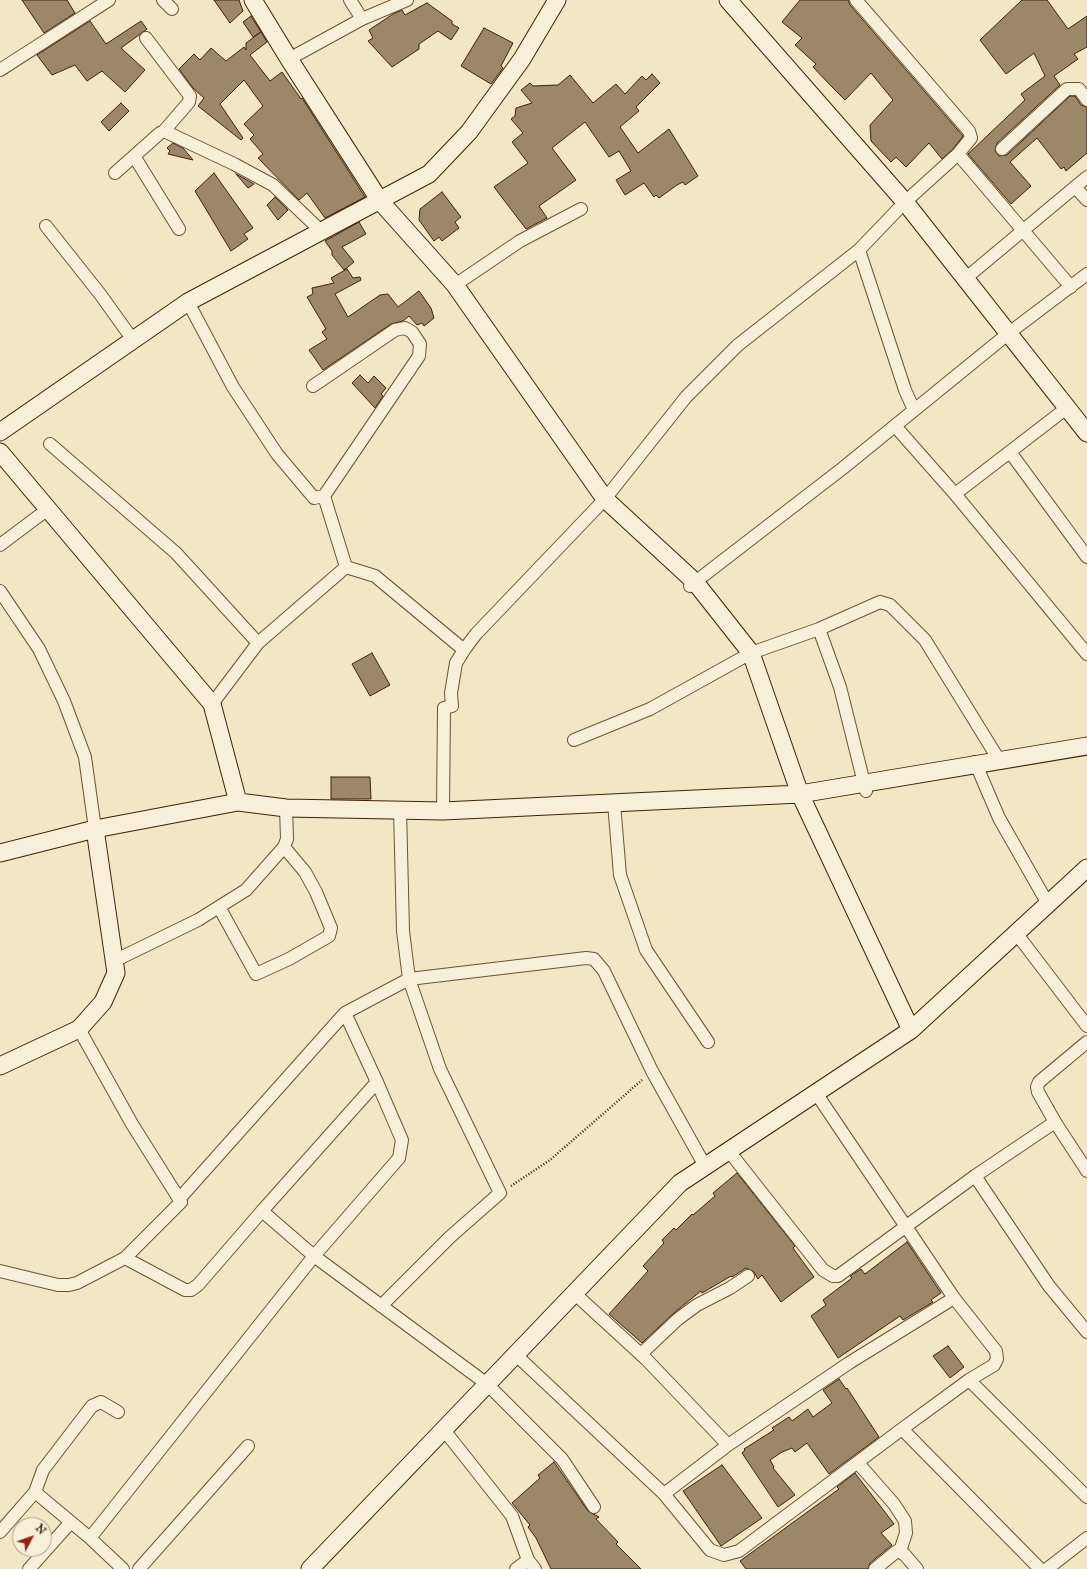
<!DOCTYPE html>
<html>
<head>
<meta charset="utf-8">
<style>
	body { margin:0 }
	#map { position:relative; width:1087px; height:1569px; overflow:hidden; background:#f3e6c5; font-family:"IM FELL Great Primer",serif }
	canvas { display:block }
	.north { position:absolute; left:12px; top:1517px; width:40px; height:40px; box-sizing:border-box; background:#f7efd9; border:1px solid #ad9d85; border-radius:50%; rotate:49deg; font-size:11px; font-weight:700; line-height:16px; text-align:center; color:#3d2206 }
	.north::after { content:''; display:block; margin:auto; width:14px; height:18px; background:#8f2418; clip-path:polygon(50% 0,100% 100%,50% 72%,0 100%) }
</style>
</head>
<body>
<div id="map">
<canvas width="1087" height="1569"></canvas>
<div class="north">N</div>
</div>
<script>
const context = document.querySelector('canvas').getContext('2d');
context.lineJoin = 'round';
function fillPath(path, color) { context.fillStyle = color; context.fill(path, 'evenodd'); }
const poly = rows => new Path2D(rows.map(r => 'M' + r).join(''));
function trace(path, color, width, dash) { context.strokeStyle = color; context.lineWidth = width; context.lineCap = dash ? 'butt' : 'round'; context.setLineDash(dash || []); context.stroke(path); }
const building = poly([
	[22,0,67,0,75,13,44,33,22,0],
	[214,0,239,0,243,11,230,23,214,0],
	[800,0,848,0,850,5,963,136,953,149,942,159,929,143,906,167,896,157,891,162,871,141,870,125,893,100,871,73,845,100,833,88,813,67,816,64,795,45,802,38,782,22,800,0],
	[1022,0,1047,0,1068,29,1087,16,1087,47,1074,54,1078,59,1054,76,1060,85,997,143,995,151,999,156,1007,155,1070,96,1075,96,1081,105,1087,107,1087,153,1066,171,1064,167,1061,169,1037,138,1010,162,1031,186,1011,204,968,154,1025,100,1021,94,1045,76,1034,53,1006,74,980,40,1022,0],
	[427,3,452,21,452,24,459,28,451,40,438,31,419,44,419,49,392,67,368,41,373,38,369,30,393,14,402,10,405,15,427,3],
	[251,16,261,32,253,37,243,22,251,16],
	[90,21,106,44,141,21,147,29,121,48,145,70,125,92,102,71,87,81,75,65,52,75,37,55,90,21],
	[484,28,513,43,501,66,503,68,491,84,461,66,484,28],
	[261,32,267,42,250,55,270,81,282,72,301,99,302,98,365,197,325,218,307,193,299,200,258,158,263,154,250,139,254,135,244,124,263,106,244,80,220,104,243,138,241,140,198,106,204,98,193,88,179,69,194,54,200,60,211,48,226,61,244,47,246,50,246,43,261,32],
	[652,74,660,83,636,107,639,111,620,127,638,153,669,129,698,176,685,185,683,182,677,185,659,198,656,195,654,197,644,183,625,195,616,180,631,171,619,151,609,157,585,122,552,148,576,180,539,206,547,218,526,229,494,187,528,163,512,142,523,133,511,119,515,116,516,108,532,103,521,90,530,83,533,86,558,85,570,75,593,103,616,84,625,94,642,76,646,80,652,74],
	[121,103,129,111,109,131,101,122,121,103],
	[173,143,183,148,193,160,168,154,170,151,167,148,173,143],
	[214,173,253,228,244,234,248,239,231,251,195,191,214,173],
	[236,174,254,184,248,188,236,174],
	[442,192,461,217,455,222,459,228,442,241,439,237,434,241,419,220,420,209,442,192],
	[275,197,288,210,278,220,267,205,275,197],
	[359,222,366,234,342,247,354,262,344,270,332,255,332,251,325,241,359,222],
	[347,269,353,278,360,277,361,280,335,294,348,317,380,295,388,294,398,307,419,291,431,308,434,318,424,326,422,323,417,325,409,316,403,321,391,324,323,370,309,350,327,339,322,332,326,329,307,297,313,294,312,288,334,283,331,278,347,269],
	[360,375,368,383,374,376,386,388,381,394,383,396,375,408,352,383,360,375],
	[372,653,390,685,370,696,352,664,372,653],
	[331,777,370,777,371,799,331,799,331,777],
	[737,1173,795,1246,793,1248,814,1277,781,1302,762,1275,758,1279,754,1272,746,1268,732,1277,731,1276,702,1293,701,1291,675,1312,642,1343,609,1314,648,1271,643,1266,664,1243,662,1240,674,1228,676,1230,692,1214,693,1215,715,1196,713,1193,737,1173],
	[907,1242,941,1293,931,1300,933,1302,903,1320,900,1316,838,1358,811,1316,826,1305,823,1300,852,1278,850,1276,861,1269,865,1274,907,1242],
	[948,1346,964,1367,950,1378,933,1356,948,1346],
	[839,1379,846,1389,847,1388,879,1437,829,1474,807,1443,795,1452,792,1448,782,1452,770,1460,774,1467,773,1468,795,1495,778,1507,742,1453,745,1450,744,1449,774,1430,772,1428,789,1417,792,1421,808,1409,813,1417,832,1403,823,1390,839,1379],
	[554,1462,588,1511,599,1517,596,1519,618,1542,616,1544,641,1569,551,1569,536,1538,528,1527,530,1525,512,1503,540,1478,538,1475,554,1462],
	[722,1465,762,1518,721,1546,683,1491,722,1465],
	[855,1473,894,1524,881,1533,892,1545,870,1563,868,1569,746,1569,740,1561,839,1489,837,1487,855,1473]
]);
const path = poly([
	[511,1186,550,1160,642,1080]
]);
const street = poly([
	[163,0,172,9],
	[350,0,362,19],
	[146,38,190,96,189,102,164,131],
	[289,59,362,19,407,0],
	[0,70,109,0],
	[1002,149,1067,89,1079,89,1087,100],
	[958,154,1071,287],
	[134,156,179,229],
	[115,173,160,133,164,131,234,164,273,185,322,232],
	[1075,187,1087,200],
	[46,226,100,294,133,340],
	[859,250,905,390,914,410],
	[966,278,1087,177],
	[455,285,520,241,581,209],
	[188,302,233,387,277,454,314,498,324,496,346,567],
	[313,386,395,330,405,328,412,332,420,344,419,356,324,496],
	[895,426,955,494,1087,654],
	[50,444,176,553,258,643],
	[1010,452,1087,557],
	[955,494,1068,407],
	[0,545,48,509],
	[346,567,375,576,464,650],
	[690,586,843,468,1009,333,1087,274],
	[0,591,39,649,64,701,85,757,95,829],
	[819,629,840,687,866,791],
	[212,704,258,643,346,567],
	[574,740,650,709,751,653,819,629,880,602,890,605,925,640,999,760],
	[975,762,999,818,1048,904],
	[614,803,620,875,646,950,708,1042],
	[443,811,444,708,452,706,451,693,456,663,464,650,476,634,605,499,686,397,738,345,859,250,905,202,958,154,971,138,969,131,856,0],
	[219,907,256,974,289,959,329,936,331,928,316,892,305,872,284,847],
	[1016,933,1087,1026],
	[114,961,198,920,246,890,284,847,287,839,286,808],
	[79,1029,132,1124,181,1202,125,1258],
	[1055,1122,1038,1092,1037,1087,1039,1082,1087,1042],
	[728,1150,823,1270,833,1276,838,1276,975,1176,1049,1286,1087,1332],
	[975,1176,1055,1122,1087,1171],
	[180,1198,345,1013],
	[0,1271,58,1285,69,1285,77,1283,125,1258,185,1290,191,1290,198,1285,262,1211],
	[574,1293,646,1359,728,1445],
	[381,1306,450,1237,500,1193,440,1069,409,979,403,931,400,809],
	[515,1354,664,1494,710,1550,724,1555,739,1551,902,1429,969,1380,994,1365,997,1359,996,1351,954,1298,816,1093],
	[641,1354,678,1319,697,1305,730,1288,748,1276],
	[969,1380,1087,1497],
	[902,1429,1040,1569],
	[444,1430,512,1516,528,1560,535,1569],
	[858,1463,894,1504,905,1521,906,1533,900,1551],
	[35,1492,43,1470,92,1406,101,1402,118,1412],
	[664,1494,728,1445,849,1363,954,1298],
	[594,1507,562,1459,487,1384,314,1256,262,1211,377,1082,345,1013,409,979,586,958,594,959,604,971,652,1071,705,1166],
	[0,1532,35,1492,90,1538],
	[29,1569,71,1522],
	[123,1569,90,1538,314,1256,399,1158,402,1140,377,1082],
	[139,1569,248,1446],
	[516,1569,528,1560],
	[875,1569,897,1551,904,1554,917,1569],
	[1047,1569,1087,1538]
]);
const secondary = poly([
	[253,0,289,59,380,201,455,285,605,499,695,582,751,653,800,794,911,1030],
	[728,0,905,202,1087,433],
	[0,432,188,302,429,174,469,132,522,59,557,0],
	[0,452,212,704,238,802],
	[0,853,95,829,238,802,286,808,443,811,800,794,1087,746],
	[0,1066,79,1029,103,1002,116,973,95,829],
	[310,1569,680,1183,911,1030,1087,868]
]);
fillPath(building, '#9c8869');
trace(building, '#3d2206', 1);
trace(street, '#6a5336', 14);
trace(secondary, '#3d2206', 19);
trace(path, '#3d2206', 2.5, [1, 2]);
trace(street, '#f7efd9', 12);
trace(secondary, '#f7efd9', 17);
</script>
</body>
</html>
